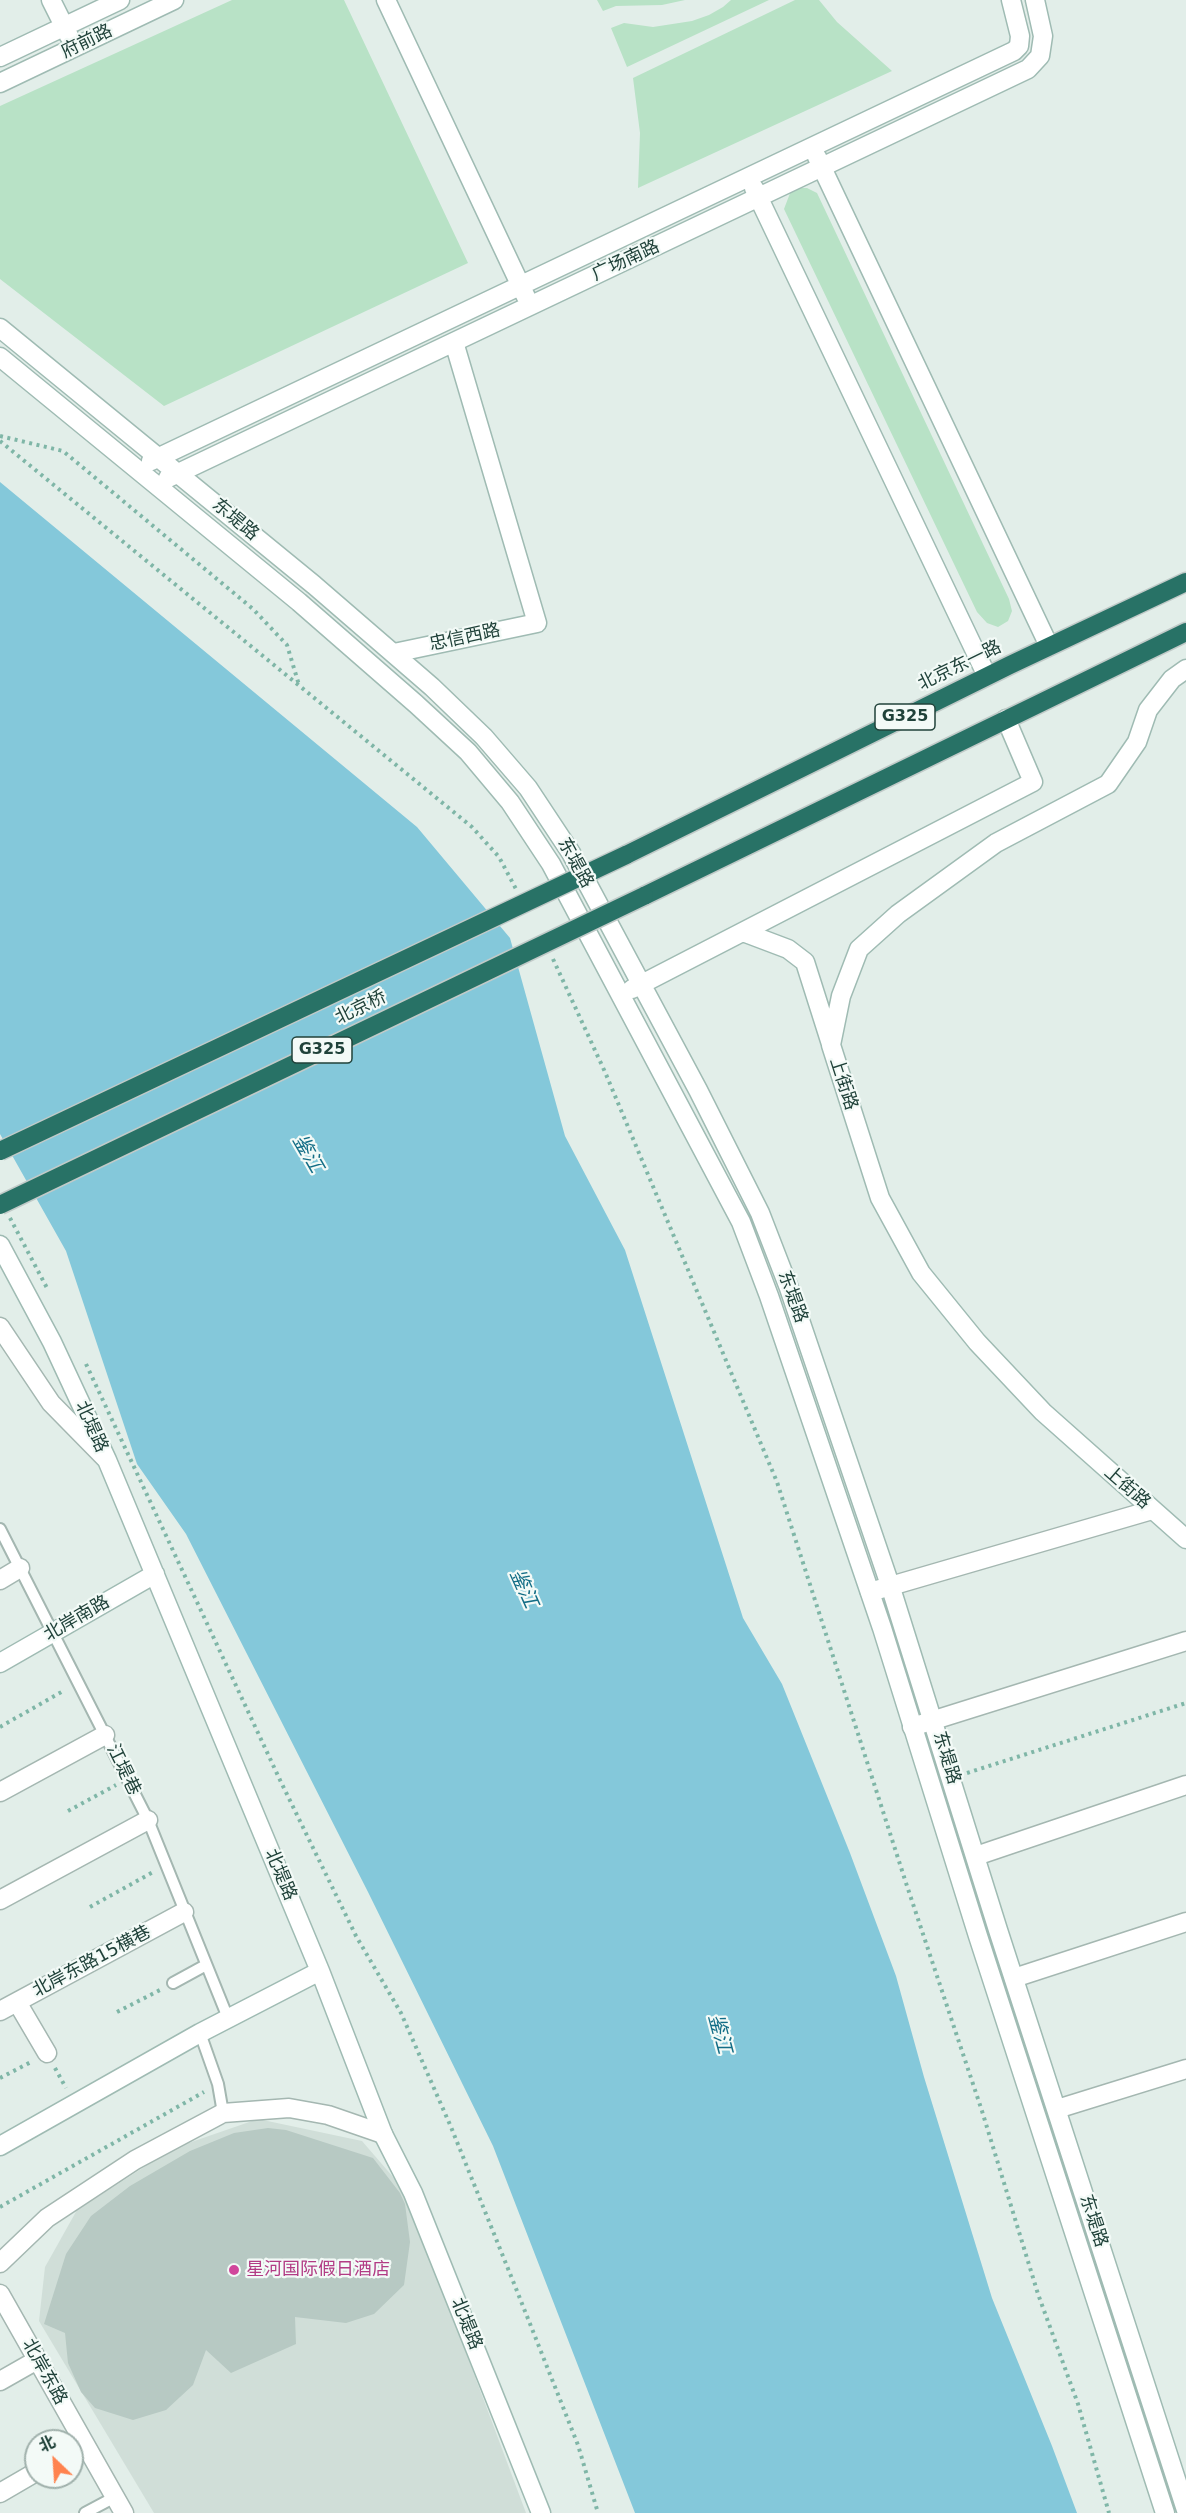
<!DOCTYPE html>
<html>
<head>
<meta charset="utf-8">
<style>
	body { margin:0 }
	#map { position:relative; width:1186px; height:2513px; overflow:hidden; background:#e2eee9; font-family:"DejaVu Sans","Noto Sans SC",sans-serif }
	canvas { display:block }
	.north { position:absolute; left:24px; top:2429px; width:60px; height:60px; box-sizing:border-box; background:#f3faf7; border:2px solid #9fb0ab; border-radius:50%; rotate:335deg; font-size:16px; font-weight:700; line-height:24px; text-align:center; color:#20423a }
	.north::after { content:''; display:block; margin:auto; width:21px; height:27px; background:#ff834f; clip-path:polygon(50% 0,100% 100%,50% 72%,0 100%) }
</style>
</head>
<body>
<div id="map">
<canvas width="1186" height="2513"></canvas>
<div class="north">北</div>
</div>
<script>
const context = document.querySelector('canvas').getContext('2d');
context.lineJoin = 'round';
function fillPath(path, color) { context.fillStyle = color; context.fill(path, 'evenodd'); }
const poly = rows => new Path2D(rows.map(r => 'M' + r).join(''));
function trace(path, color, width, dash) { context.strokeStyle = color; context.lineWidth = width; context.lineCap = dash ? 'butt' : 'round'; context.setLineDash(dash || []); context.stroke(path); }
function label(font, color, halo, rows, align = 'center') {
  context.font = font + ' "DejaVu Sans","Noto Sans SC",sans-serif'; context.lineWidth = 4.5; context.setLineDash([]); context.textBaseline = 'middle'; context.strokeStyle = halo; context.fillStyle = color; for (const [text, x, y, turn = 0] of rows) {
    context.save(); context.translate(x, y); context.rotate((+turn || 0) * Math.PI / 180); context.textAlign = isNaN(turn) ? turn : align; if (halo) context.strokeText(text, 0, 0); context.fillText(text, 0, 0); context.restore();
  }
}
const built = poly([
	[258,2119,362,2141,406,2192,526,2513,154,2513,39,2321,45,2267,77,2210,174,2148]
]);
const green = poly([
	[232,0,344,0,468,263,164,406,0,279,0,106],
	[597,0,685,0,662,5,616,6,603,11],
	[731,0,769,0,627,67,611,28,624,23,653,27,692,21,709,15,723,7],
	[795,0,819,0,837,22,892,71,638,188,640,133,633,78],
	[792,188,807,188,817,193,1009,599,1012,611,1008,621,998,627,987,623,977,612,784,209]
]);
const water = poly([
	[0,482,417,827,510,938,565,1136,625,1250,743,1618,782,1684,850,1853,896,1976,924,2077,992,2298,1052,2446,1077,2513,635,2513,493,2146,368,1892,186,1534,137,1464,66,1251,0,1134]
]);
const building = poly([
	[268,2128,286,2130,373,2158,400,2193,405,2204,410,2242,404,2285,374,2314,346,2323,295,2317,296,2344,231,2373,206,2350,193,2385,166,2410,133,2420,95,2408,81,2392,68,2363,65,2333,44,2324,66,2254,91,2216,130,2186,190,2151,234,2133]
]);
const path = poly([
	[0,436,63,451,253,609,287,645,299,685],
	[0,441,472,827,499,857,516,889],
	[553,959,605,1072,777,1482,906,1883,982,2111,1038,2294,1078,2404,1109,2513],
	[10,1218,47,1288],
	[86,1364,280,1780,356,1936,401,2013,451,2127,517,2291,578,2445,598,2513],
	[0,1727,65,1690],
	[967,1773,1186,1703],
	[68,1811,116,1785],
	[90,1907,155,1871],
	[117,2012,162,1989],
	[55,2068,66,2088],
	[0,2078,31,2062],
	[0,2207,204,2092]
]);
const lane = poly([
	[0,1529,148,1820,228,2018],
	[173,1983,206,1965],
	[200,2033,218,2084,223,2113],
	[85,2513,115,2497]
]);
const street = poly([
	[0,1327,51,1403,105,1458],
	[0,1580,20,1568],
	[870,1592,1152,1510],
	[912,1727,1186,1641],
	[0,1792,105,1735],
	[976,1856,1186,1785],
	[0,1900,148,1820],
	[1014,1978,1186,1922],
	[17,2002,47,2053],
	[0,2011,184,1912],
	[1057,2109,1186,2069],
	[0,2263,47,2218,135,2160,223,2113,289,2108,328,2115,383,2134],
	[0,2294,124,2513],
	[0,2381,37,2360],
	[0,2493,36,2472]
]);
const secondary = poly([
	[51,0,69,36],
	[386,0,526,297],
	[0,57,120,0],
	[0,83,174,0],
	[817,157,1049,646],
	[754,188,987,676],
	[0,328,314,585,432,687,484,737,528,788,571,853,698,1090,760,1213,789,1288,890,1585,998,1930,1186,2510],
	[0,357,299,602,416,704,468,752,510,802,551,864,741,1222,769,1296,882,1628,978,1936,1165,2513],
	[151,461,1014,51,1019,46,1020,36,1011,0],
	[168,478,1028,69,1040,56,1043,36,1035,0],
	[394,653,537,623,454,342],
	[1186,669,1172,679,1148,710,1137,742,1108,784,996,843,898,914,859,949,841,996,831,1045,880,1198,921,1273,977,1342,1043,1412,1186,1539],
	[743,932,788,949,805,962,831,1044],
	[632,989,1033,782,1006,719],
	[0,1245,52,1342,107,1460,320,1971,383,2134,413,2193,541,2513],
	[0,1663,155,1574],
	[0,2146,200,2033,320,1971]
]);
const highway = poly([
	[626,855,1010,665,1186,582],
	[644,896,1186,632]
]);
const highwayBridge = poly([
	[0,1151,626,855],
	[0,1205,644,896]
]);
const markers = [
	[234,2270,6,"#d1479c"]
];
const shields = [
	[905,717,60],
	[322,1050,60]
];
const shieldNames = [
	["G325",905,717],
	["G325",322,1050]
];
const streetNames = [
	["府前路",87,42,-26],
	["广场南路",626,261,-25],
	["东堤路",235,520,40],
	["忠信西路",465,638,-12],
	["北京东一路",960,666,-26],
	["东堤路",575,863,61],
	["北京桥",361,1008,-26],
	["上街路",843,1084,72],
	["东堤路",792,1297,70],
	["北堤路",91,1427,66],
	["上街路",1127,1488,41],
	["北岸南路",77,1619,-30],
	["东堤路",946,1758,73],
	["江堤巷",123,1770,64],
	["北堤路",280,1875,67],
	["北岸东路15横巷",92,1962,-28],
	["东堤路",1093,2221,72],
	["北堤路",466,2324,68],
	["北岸东路",44,2372,61]
];
const hotelNames = [
	["星河国际假日酒店",246,2270]
];
const waterNames = [
	["鉴江",307,1154,60],
	["鉴江",523,1589,66],
	["鉴江",719,2034,75]
];
fillPath(built, '#d0ded8');
fillPath(green, '#b8e2c6');
fillPath(water, '#84c8da');
fillPath(building, '#b7c9c3');
trace(lane, '#a4b7b1', 14);
trace(street, '#a4b7b1', 21);
trace(secondary, '#9fbbb3', 21);
trace(highway, '#c1cac8', 21);
trace(path, '#7fb6a7', 4, [3, 4.5]);
trace(lane, '#fff', 10);
trace(street, '#fff', 18);
trace(secondary, '#fff', 18);
trace(highway, '#287266', 18);
trace(highwayBridge, '#c1cac8', 21, []);
trace(highwayBridge, '#287266', 18);
for (const [x, y, r, color] of markers) { const dot = new Path2D(); dot.arc(x, y, r, 0, 2 * Math.PI); context.fillStyle = color; context.fill(dot); trace(dot, '#f3faf7', 2); }
for (const [x, y, w] of shields) { const box = new Path2D(); box.roundRect(x - w / 2, y - 13, w, 26, 4.5); context.fillStyle = '#f3faf7'; context.fill(box); trace(box, '#20423a', 1.5); }
label('bold 16px', '#20423a', null, shieldNames);
label('18px', '#20423a', '#f3faf7', streetNames);
label('18px', '#b23c85', '#f3faf7', hotelNames, 'left');
label('italic 20px', '#126d86', '#f3faf7', waterNames);
</script>
</body>
</html>
